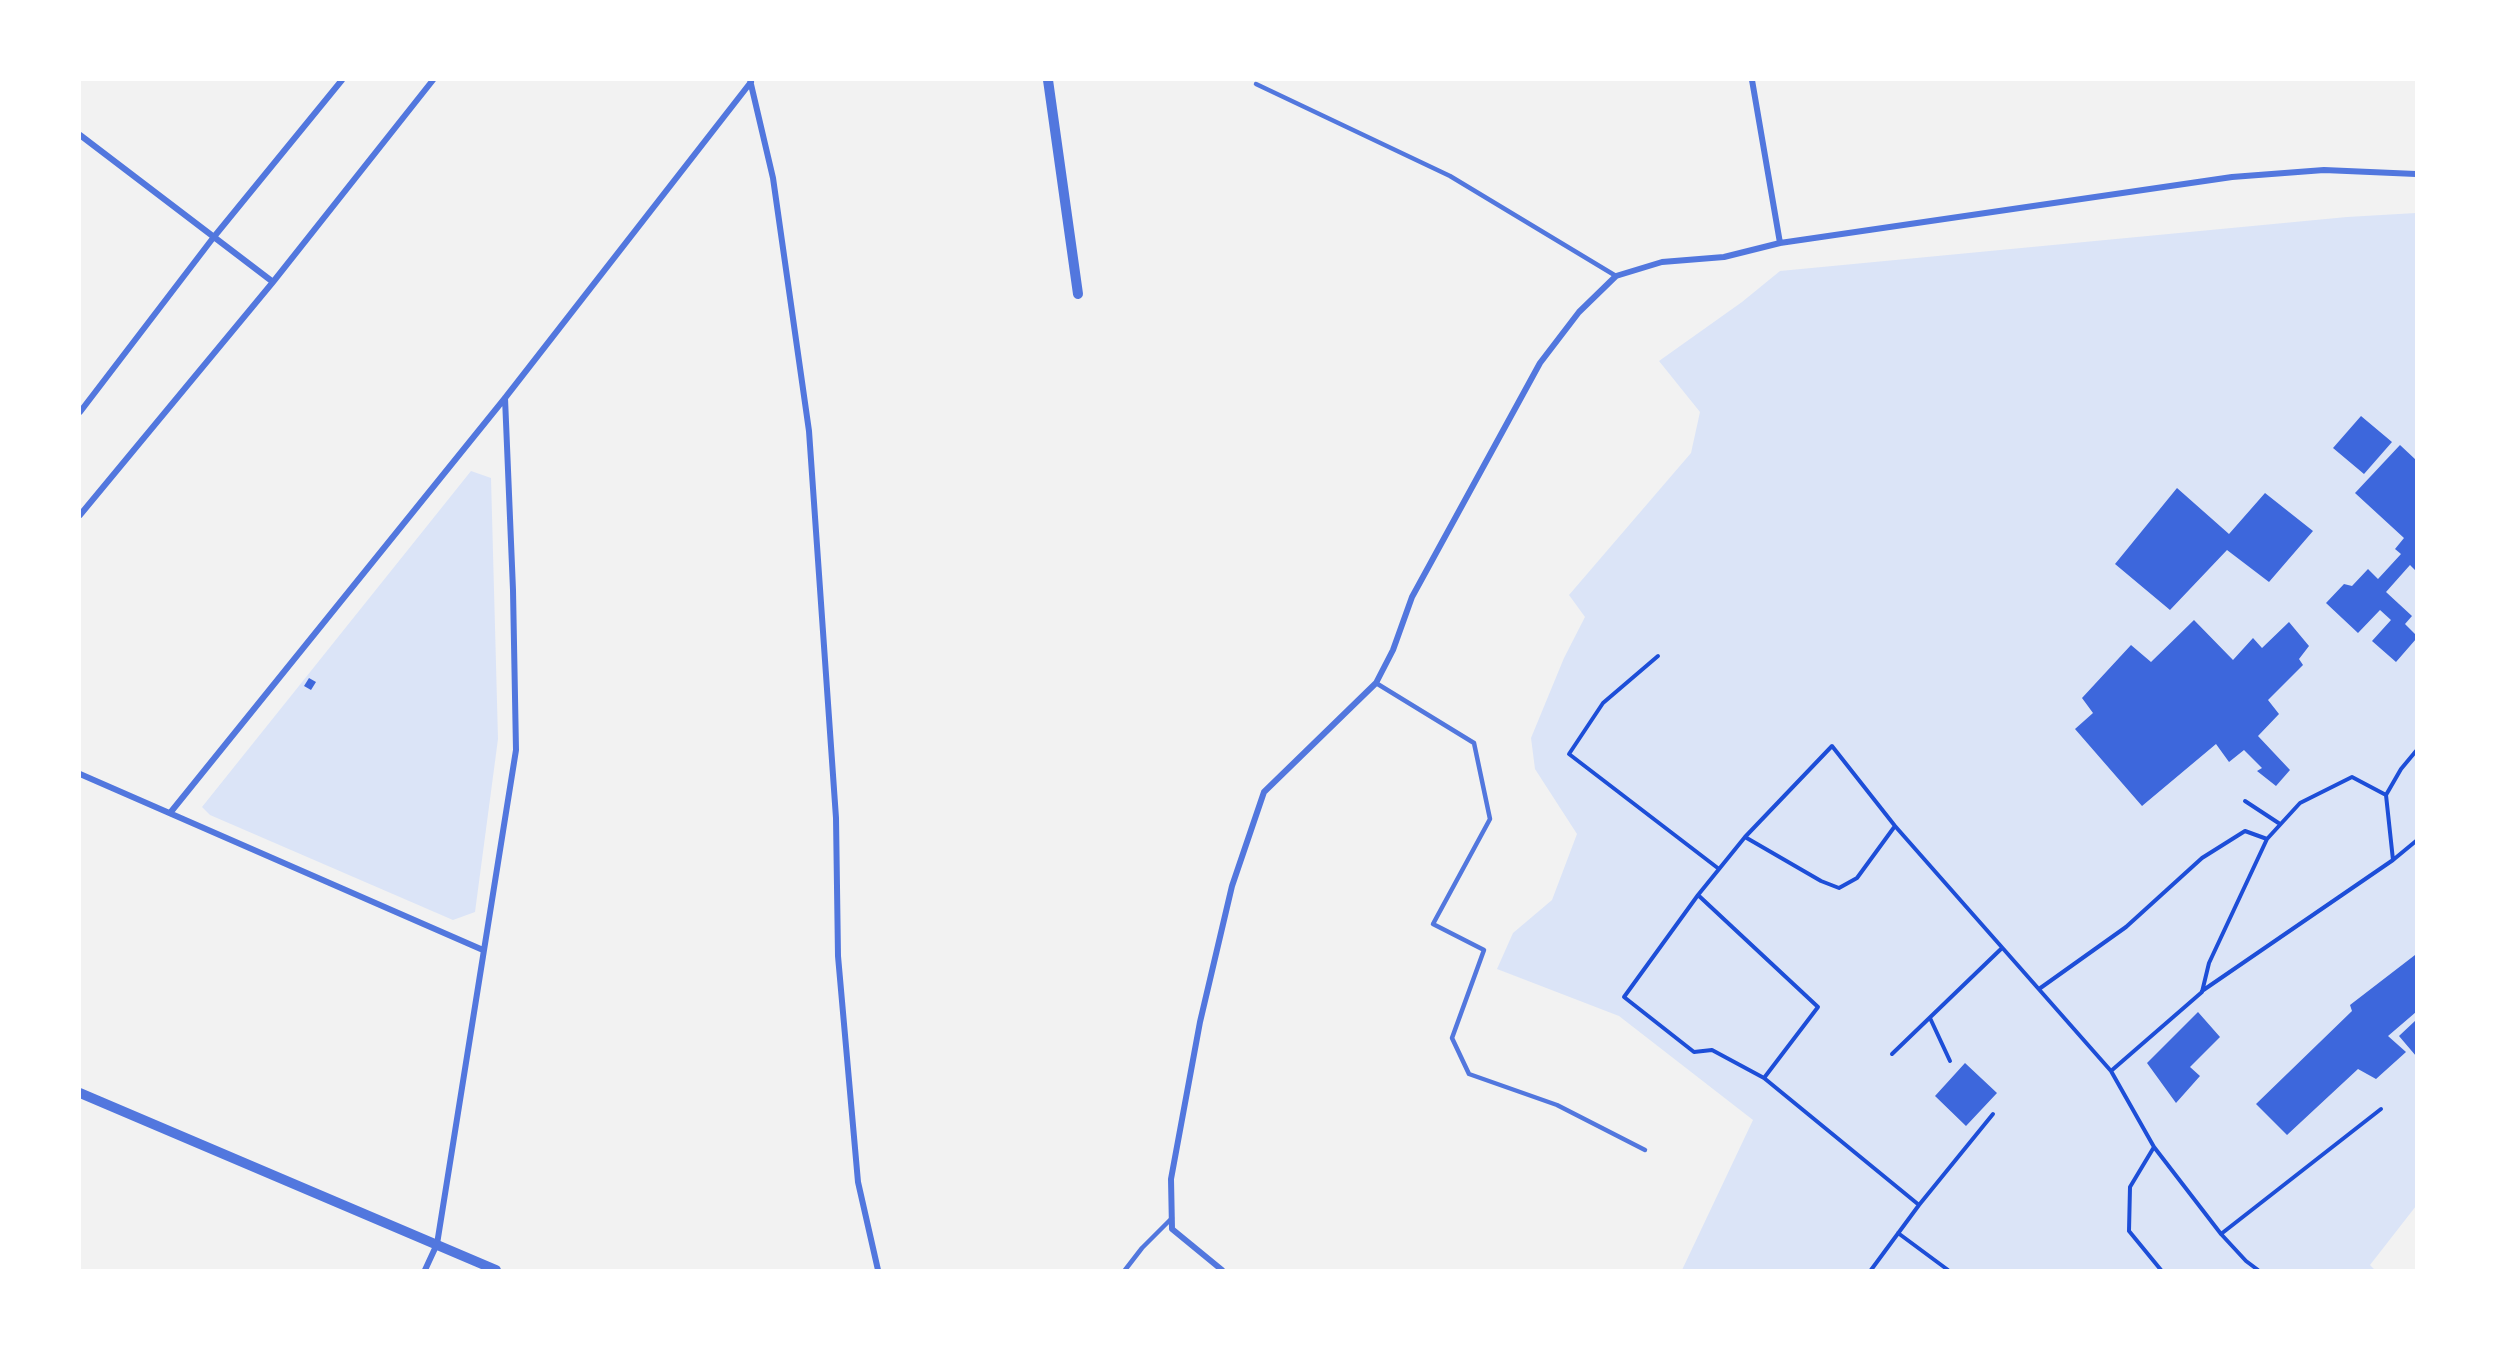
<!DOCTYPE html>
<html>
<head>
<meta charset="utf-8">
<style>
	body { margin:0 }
	#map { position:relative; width:2496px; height:1350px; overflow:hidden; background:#f2f2f2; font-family:Ubuntu,sans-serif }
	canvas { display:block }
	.frame { position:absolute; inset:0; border:81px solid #fff; pointer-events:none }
</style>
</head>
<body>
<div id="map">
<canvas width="2496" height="1350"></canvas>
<div class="frame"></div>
</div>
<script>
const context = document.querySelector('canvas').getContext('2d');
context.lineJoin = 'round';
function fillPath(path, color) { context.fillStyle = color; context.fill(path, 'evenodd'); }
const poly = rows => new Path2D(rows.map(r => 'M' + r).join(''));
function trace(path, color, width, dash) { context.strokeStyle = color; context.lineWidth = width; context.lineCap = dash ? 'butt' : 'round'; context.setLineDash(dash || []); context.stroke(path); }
const green = poly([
	[2416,213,2416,1206,2370,1265,2375,1270,1682,1270,1753,1120,1619,1016,1497,969,1513,933,1552,900,1577,834,1535,769,1531,738,1564,658,1585,617,1569,595,1691,453,1700,412,1659,361,1742,302,1780,271,2347,217],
	[471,471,491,478,498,739,475,912,453,920,210,815,202,807]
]);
const building = poly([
	[2361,416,2392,442,2364,474,2333,448],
	[2400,445,2416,460,2416,571,2410,565,2386,592,2412,616,2405,624,2416,635,2416,639,2396,662,2372,641,2391,620,2380,610,2358,633,2326,603,2344,584,2352,586,2368,569,2378,579,2401,554,2395,549,2404,538,2355,493],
	[2177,488,2229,534,2265,493,2313,531,2269,582,2227,550,2170,610,2115,564],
	[2194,620,2233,660,2253,638,2262,648,2289,622,2309,646,2299,659,2303,665,2268,700,2279,714,2258,736,2290,770,2276,786,2257,771,2262,768,2244,750,2229,762,2216,744,2142,806,2075,729,2093,713,2082,698,2131,645,2151,662],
	[309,678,316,682,311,690,304,686],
	[2415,955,2416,1012,2388,1036,2406,1052,2376,1079,2358,1069,2287,1135,2256,1104,2352,1011,2350,1005],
	[2198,1012,2220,1037,2190,1067,2200,1076,2176,1103,2147,1063],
	[2416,1020,2416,1056,2399,1036],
	[1965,1063,1997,1093,1966,1126,1935,1096]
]);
const path = poly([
	[1658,656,1603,703,1569,754,1719,869],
	[2386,795,2401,769,2416,751],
	[2245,801,2280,824],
	[1895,826,1857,878,1839,888,1821,881,1745,837,1832,746,1895,826,2111,1071,2154,1147],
	[1745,837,1698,895,1818,1007,1764,1078,1919,1205,1993,1114],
	[2267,839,2300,803,2352,777,2386,795,2393,860],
	[1698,895,1624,997,1694,1052,1712,1050,1764,1078],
	[2039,989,2126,927,2202,858,2245,831,2267,839,2209,963,2202,992,2111,1071],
	[2202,991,2393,860,2416,841],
	[1930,1018,1950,1061],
	[1892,1054,2002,948],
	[1898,1233,1948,1270],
	[2221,1234,2381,1109],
	[1871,1270,1919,1205],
	[2161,1270,2129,1231,2130,1187,2154,1147,2221,1234,2246,1261,2258,1270]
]);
const service = poly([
	[1256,84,1450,176,1616,276],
	[1376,683,1474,743,1490,819,1433,924,1484,950,1452,1038,1469,1074,1557,1105,1645,1150],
	[1125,1270,1142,1248,1172,1218]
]);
const minor = poly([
	[750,80,773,178,809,431,836,818,838,956,858,1182,878,1270],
	[1752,80,1780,243],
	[80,135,273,282],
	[80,412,213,238,342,80],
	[80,515,273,282,433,80],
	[80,774,483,950],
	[170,813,505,398,751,82],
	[425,1270,437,1244,516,750,513,590,505,398],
	[1222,1270,1172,1229,1171,1179,1200,1022,1232,886,1264,792,1376,683,1393,650,1412,597,1540,363,1579,312,1616,276,1662,262,1724,257,1780,243,2232,177,2324,170,2416,174]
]);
const tertiary = poly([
	[1048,80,1078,294],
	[80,1093,496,1270]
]);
fillPath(green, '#dbe4f7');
fillPath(building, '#3d67dc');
trace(path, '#1d4ed8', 4);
trace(service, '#5277de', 4.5);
trace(minor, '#5277de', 6);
trace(tertiary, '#5277de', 10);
</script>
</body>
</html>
